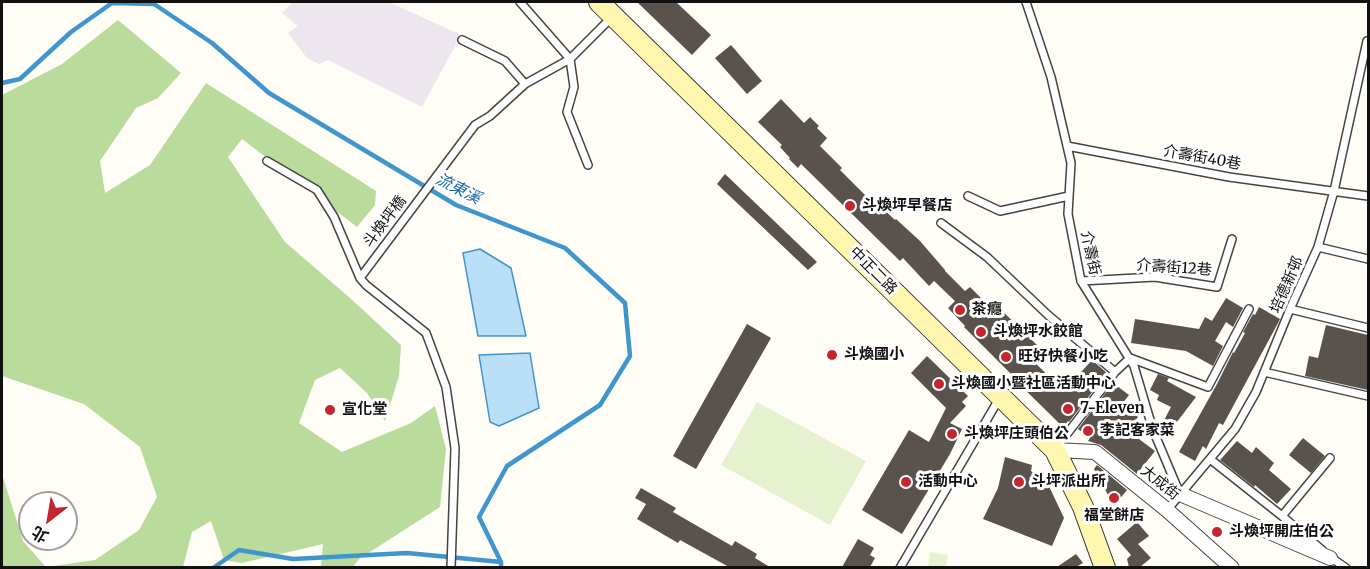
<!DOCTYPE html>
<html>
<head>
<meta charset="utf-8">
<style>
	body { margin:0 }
	#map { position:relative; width:1370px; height:569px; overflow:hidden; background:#fffdf5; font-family:Merriweather,"Noto Sans TC",serif }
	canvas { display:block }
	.frame { position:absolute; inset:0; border:3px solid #111; pointer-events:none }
	.north { position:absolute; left:18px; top:491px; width:60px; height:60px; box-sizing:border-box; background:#fff; border:2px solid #a0a0a0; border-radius:50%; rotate:211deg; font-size:16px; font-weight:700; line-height:24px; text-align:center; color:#111 }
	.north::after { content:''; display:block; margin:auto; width:21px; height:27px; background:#c4262e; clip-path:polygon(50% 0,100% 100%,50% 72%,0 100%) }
</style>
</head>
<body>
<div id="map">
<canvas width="1370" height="569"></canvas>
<div class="frame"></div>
<div class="north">北</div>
</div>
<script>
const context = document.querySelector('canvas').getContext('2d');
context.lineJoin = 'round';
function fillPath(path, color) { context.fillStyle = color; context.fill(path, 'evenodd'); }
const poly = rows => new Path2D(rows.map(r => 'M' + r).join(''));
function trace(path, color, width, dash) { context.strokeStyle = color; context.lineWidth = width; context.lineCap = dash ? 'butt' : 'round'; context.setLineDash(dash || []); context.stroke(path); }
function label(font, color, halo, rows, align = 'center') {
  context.font = font + ' Merriweather,"Noto Sans TC",serif'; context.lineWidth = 6; context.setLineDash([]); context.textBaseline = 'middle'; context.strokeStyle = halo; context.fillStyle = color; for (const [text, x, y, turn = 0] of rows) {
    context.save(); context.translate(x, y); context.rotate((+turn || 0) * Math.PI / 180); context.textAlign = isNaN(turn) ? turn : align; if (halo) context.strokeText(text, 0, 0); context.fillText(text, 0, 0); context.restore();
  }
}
const industrial = poly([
	[293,2,389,2,461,35,422,107,328,60,319,64,307,58,288,33,298,26,282,13]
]);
const forest = poly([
	[118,20,181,73,158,98,136,108,100,161,105,193,150,165,206,83,376,191,375,205,357,227,242,139,228,157,285,242,350,298,401,345,399,376,385,421,367,393,340,368,315,380,299,423,342,452,411,423,435,406,446,449,440,507,359,559,353,567,321,567,323,544,242,563,224,560,211,521,192,532,183,567,2,567,2,474,23,541,46,567,95,560,139,530,157,497,140,447,84,404,2,376,2,95,62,64]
]);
const pitch = poly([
	[757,402,866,461,830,525,721,465],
	[930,552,948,555,946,567,928,567]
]);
const water = poly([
	[480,249,511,268,526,336,478,336,463,253,480,249],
	[530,353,539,408,499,426,490,422,479,355,530,353]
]);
const stream = poly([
	[2,83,20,79,71,32,112,3,154,4,212,43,269,93,456,205,565,248,625,303,630,356,600,405,507,466,479,517,501,562,501,568],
	[213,568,239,550,293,559,407,553,501,562]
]);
const building = poly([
	[637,2,676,2,711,35,692,55],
	[731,45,762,81,747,94,715,58],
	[781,99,804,123,810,117,819,126,817,128,827,138,820,146,842,168,840,170,872,202,874,200,895,220,896,219,920,241,945,270,945,271,965,291,970,287,987,304,991,300,1037,345,1027,355,1064,391,1092,360,1107,373,1069,422,1068,421,1063,427,1010,375,1011,374,964,327,965,326,948,308,955,301,934,281,929,286,903,258,900,261,801,164,798,168,789,159,790,158,780,147,782,145,758,122],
	[725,174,817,262,808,270,717,184],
	[1226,298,1243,308,1233,327,1226,322,1215,341,1223,346,1213,366,1186,351,1131,343,1135,319,1199,329,1205,317,1212,321],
	[1259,307,1280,319,1278,323,1223,425,1219,423,1206,449,1203,446,1195,461,1179,452,1217,384,1233,352,1234,353,1245,333,1243,332,1253,314,1255,315],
	[747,324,771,338,696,469,673,456],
	[1326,325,1368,335,1368,390,1305,376,1309,356,1318,358],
	[927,356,968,396,962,402,966,406,950,423,962,429,950,454,902,534,862,510,909,430,929,442,946,408,911,373],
	[1158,374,1169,378,1167,381,1196,397,1170,431,1161,426,1171,407,1157,400,1159,395,1150,390],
	[1113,383,1129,395,1122,404,1138,417,1127,430,1155,451,1137,474,1101,445,1088,441,1090,438,1078,429],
	[1303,438,1325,456,1311,473,1289,455],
	[1237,441,1252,453,1256,447,1274,463,1269,470,1291,489,1277,504,1255,485,1254,487,1220,460],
	[1005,457,1032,465,1031,471,1047,482,1064,518,1052,546,983,519,998,488],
	[1097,465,1127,490,1114,506,1094,469],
	[641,488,676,508,673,512,732,546,735,541,757,554,755,558,770,567,729,567,680,540,678,543,637,519,646,504,635,498],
	[1137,522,1149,536,1138,544,1151,558,1140,567,1129,567,1127,559,1131,555,1117,539],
	[858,539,874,548,870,555,875,558,870,567,842,567],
	[1076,554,1083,563,1076,567,1057,567]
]);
const service = poly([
	[520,2,570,59,574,87,567,112,588,165],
	[1026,2,1051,77,1071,163,1068,214,1081,281,1134,366,1153,430,1180,494],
	[462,40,505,61,525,84],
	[1067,146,1229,177,1368,196],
	[267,161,317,190,334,217,360,278,366,285,426,333,446,387,455,448,451,568],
	[968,196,1000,211,1069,196],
	[941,223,987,257,1048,315,1115,372],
	[1318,247,1368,259],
	[360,278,475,125,490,116,525,84,570,59,611,18],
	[1081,281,1155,277,1217,287,1232,239],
	[1290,309,1368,328],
	[1264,372,1368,396],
	[1056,448,1115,372,1130,358,1208,387,1249,309],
	[1210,459,1282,516,1322,550],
	[1167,510,1235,429,1256,392,1290,309,1318,247,1334,191,1367,41],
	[1282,516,1330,458],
	[1330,557,1346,568],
	[900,568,999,399]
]);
const minor = poly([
	[1055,450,1095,452,1167,510,1232,568],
	[1180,494,1330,558]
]);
const secondary = poly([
	[599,2,1055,450,1083,507,1105,568]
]);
const markers = [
	[850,206,6,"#c4262e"],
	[960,310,6,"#c4262e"],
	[981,332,6,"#c4262e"],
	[832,355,6,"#c4262e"],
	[1006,357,6,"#c4262e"],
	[939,384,6,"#c4262e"],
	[1068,409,6,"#c4262e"],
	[330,410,6,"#c4262e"],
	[1088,431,6,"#c4262e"],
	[952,434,6,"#c4262e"],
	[906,482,6,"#c4262e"],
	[1019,482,6,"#c4262e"],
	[1114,498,6,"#c4262e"],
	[1217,532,6,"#c4262e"]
];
const streetNames = [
	["介壽街40巷",1202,158,10],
	["斗煥坪橋",385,222,-53],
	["介壽街",1090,253,78],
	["介壽街12巷",1174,268,4],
	["中正二路",873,271,45],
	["培德新邨",1287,285,-66],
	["大成街",1160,483,39]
];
const poiNames = [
	["斗煥坪早餐店",862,206],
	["茶癮",972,310],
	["斗煥坪水餃館",993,332],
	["斗煥國小",844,355],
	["旺好快餐小吃",1018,357],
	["斗煥國小暨社區活動中心",951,384],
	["7-Eleven",1080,409],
	["宣化堂",342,410],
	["李記客家菜",1100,431],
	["斗煥坪庄頭伯公",964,434],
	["活動中心",918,482],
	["斗坪派出所",1031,482],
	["福堂餅店",1114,516,"center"],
	["斗煥坪開庄伯公",1229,532]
];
const waterNames = [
	["流東溪",458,189,27]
];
fillPath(industrial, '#eee6ef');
fillPath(forest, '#b9dc9c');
fillPath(pitch, '#e6f2cf');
fillPath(water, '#b9e0f7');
trace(water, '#3f96cf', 1.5);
trace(stream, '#3f96cf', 4.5);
fillPath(building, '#5a524d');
trace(service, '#444', 10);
trace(minor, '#444', 16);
trace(secondary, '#333', 22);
trace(service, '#fff', 7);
trace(minor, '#fff', 14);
trace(secondary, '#fff6b0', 20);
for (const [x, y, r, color] of markers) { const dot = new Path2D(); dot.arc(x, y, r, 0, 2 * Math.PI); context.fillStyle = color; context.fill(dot); trace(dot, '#fff', 2); }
label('15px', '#111', '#fff', streetNames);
label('bold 15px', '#111', '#fff', poiNames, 'left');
label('italic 16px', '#1768a6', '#fff', waterNames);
</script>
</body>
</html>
